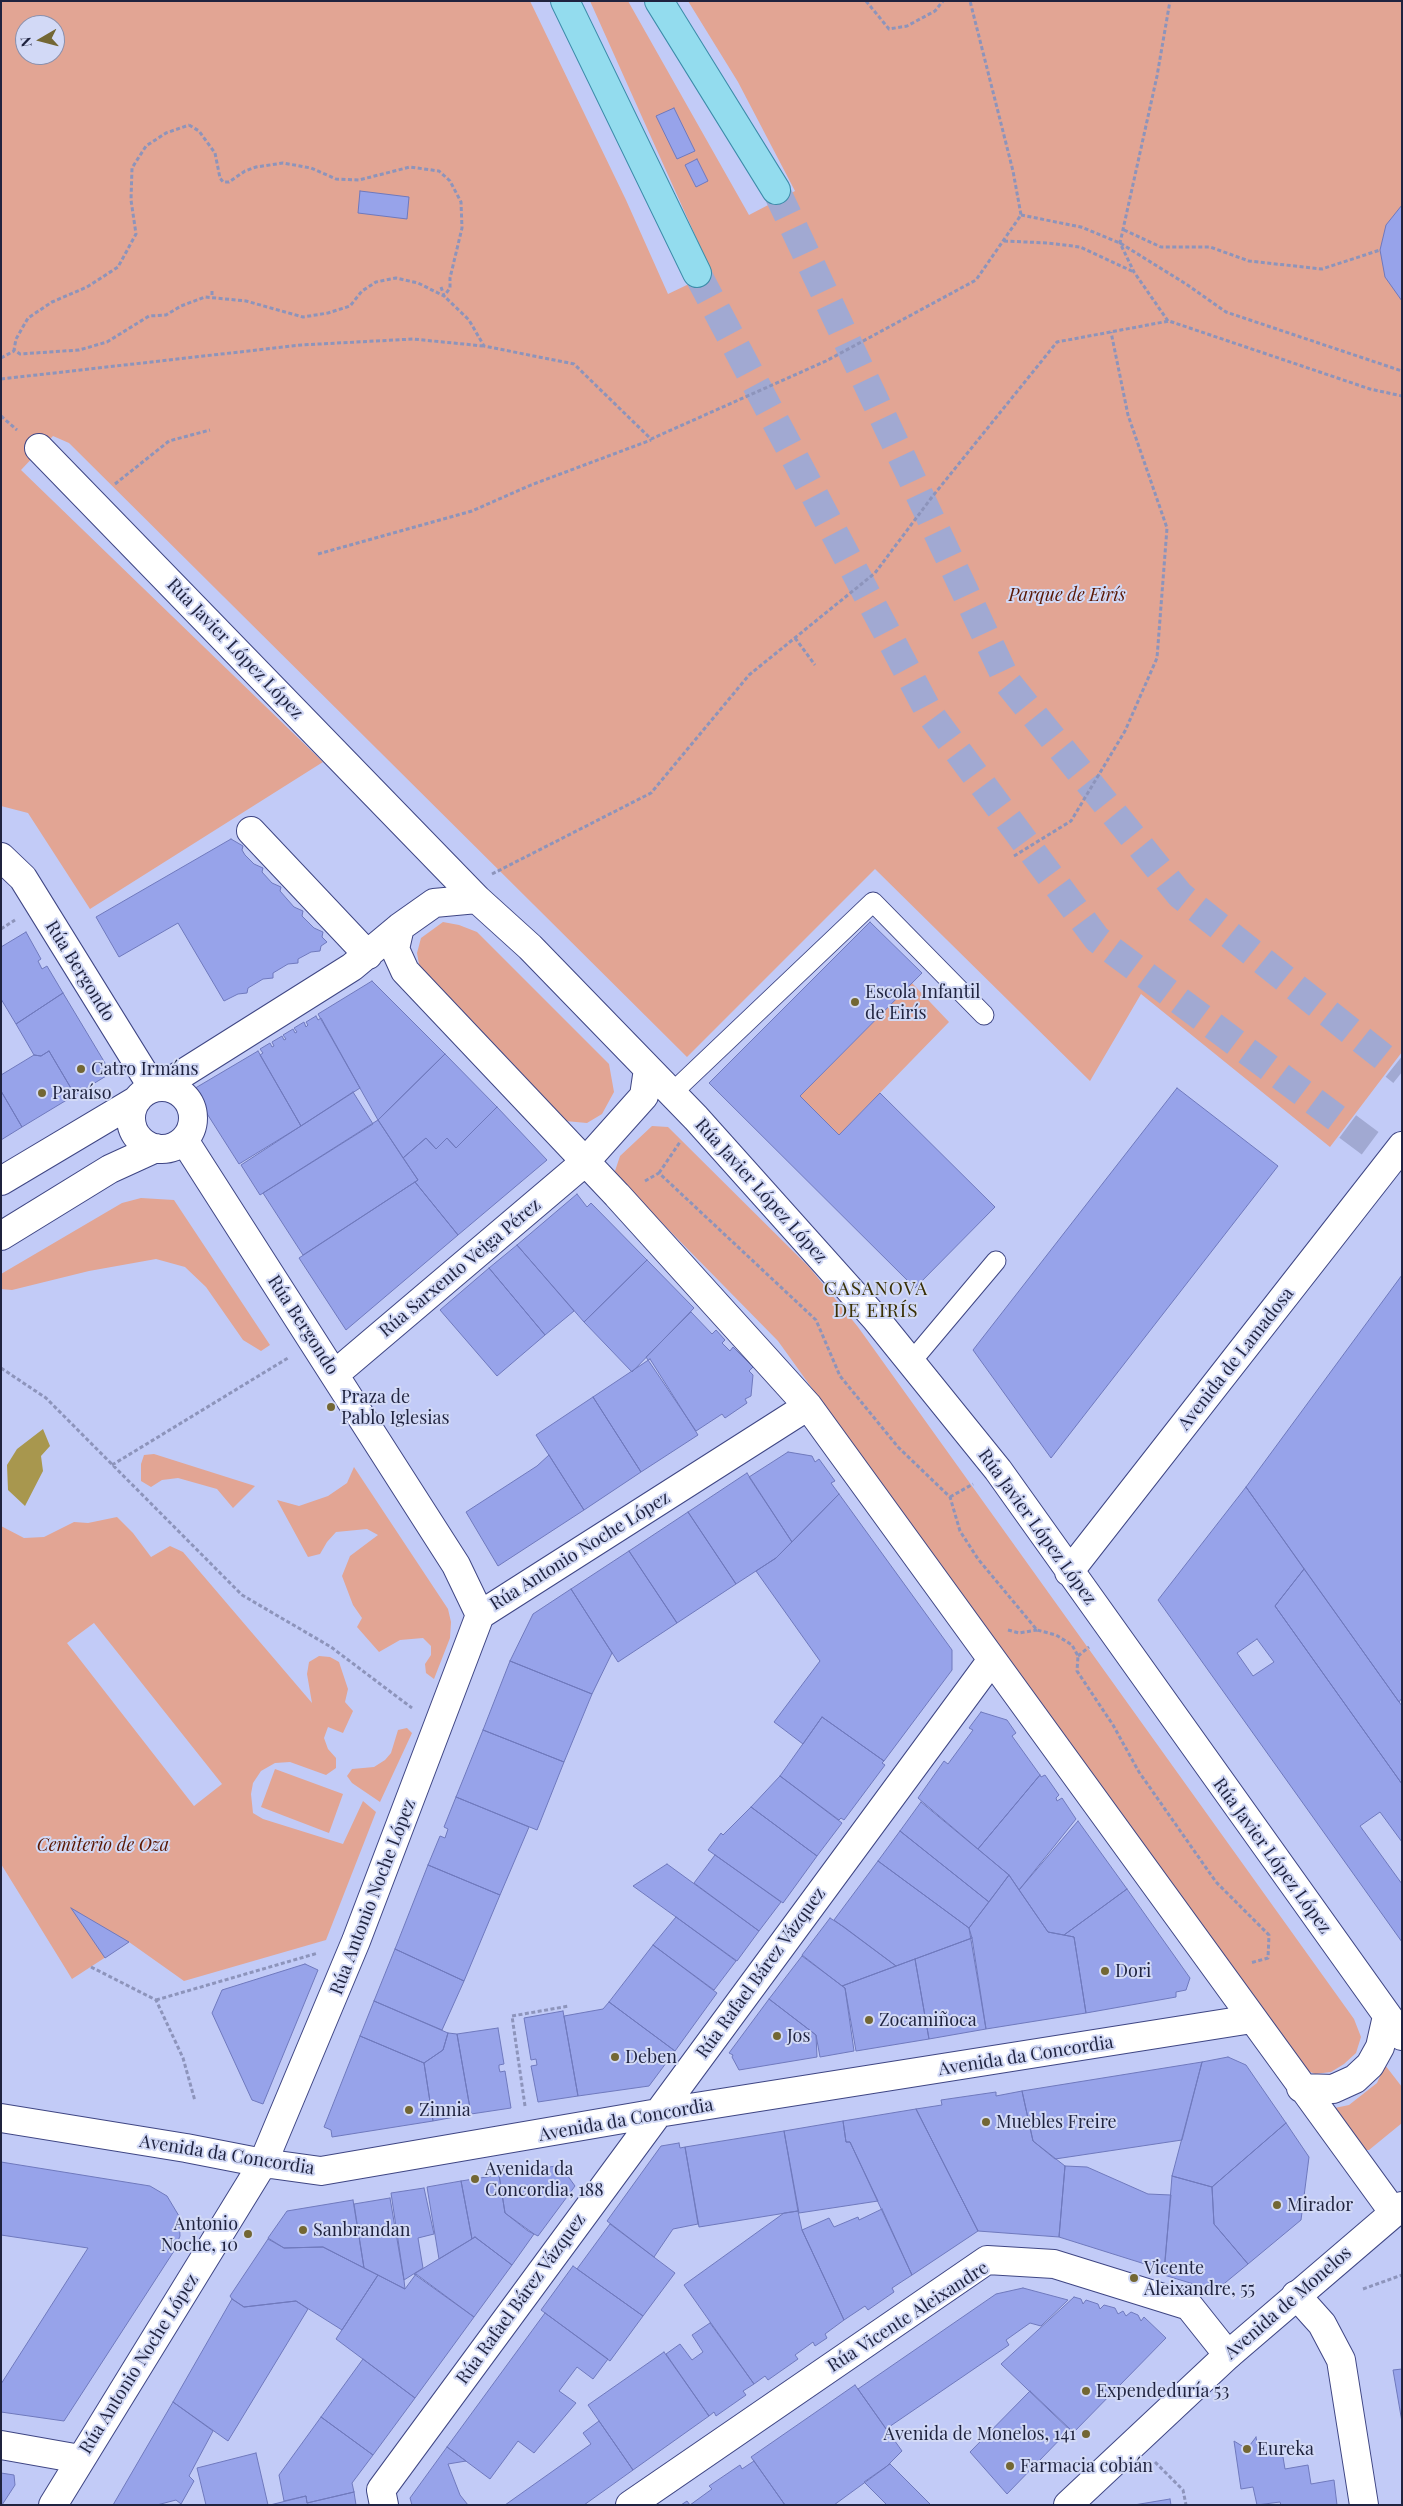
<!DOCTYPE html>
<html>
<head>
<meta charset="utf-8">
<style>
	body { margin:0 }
	#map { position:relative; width:1403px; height:2506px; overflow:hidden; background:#c2cbf7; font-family:"Playfair Display",serif }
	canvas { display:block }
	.frame { position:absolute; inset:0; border:2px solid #1f233f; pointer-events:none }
	.north { position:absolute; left:15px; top:15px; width:50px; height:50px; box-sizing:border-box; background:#d2d9f6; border:1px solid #8a90ad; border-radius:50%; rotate:262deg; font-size:14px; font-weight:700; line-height:20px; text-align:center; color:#1f233f }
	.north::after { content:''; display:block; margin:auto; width:18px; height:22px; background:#736734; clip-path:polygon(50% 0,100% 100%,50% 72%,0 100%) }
</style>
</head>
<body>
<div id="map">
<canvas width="1403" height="2506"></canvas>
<div class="frame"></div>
<div class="north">N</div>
</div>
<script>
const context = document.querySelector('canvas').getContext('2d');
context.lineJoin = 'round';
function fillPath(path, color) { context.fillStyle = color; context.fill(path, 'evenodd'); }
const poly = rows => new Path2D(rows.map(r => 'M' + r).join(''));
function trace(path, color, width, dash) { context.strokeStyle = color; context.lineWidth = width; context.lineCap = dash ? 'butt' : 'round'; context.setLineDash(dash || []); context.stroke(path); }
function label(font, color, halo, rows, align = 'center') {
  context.font = font + ' "Playfair Display",serif'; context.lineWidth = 4; context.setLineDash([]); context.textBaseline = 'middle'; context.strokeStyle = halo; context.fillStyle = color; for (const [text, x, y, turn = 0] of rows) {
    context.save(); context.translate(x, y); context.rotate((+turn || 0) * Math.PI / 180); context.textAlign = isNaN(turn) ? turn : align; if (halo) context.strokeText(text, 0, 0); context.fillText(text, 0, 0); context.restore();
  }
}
const green = poly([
	[1,1,530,1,626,200,668,294,712,273,590,1,628,1,749,215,795,191,738,82,688,1,1402,1,1402,1052,1330,1147,1141,994,1090,1081,875,869,687,1057,69,443,53,436,21,470,323,762,90,909,28,813,1,806],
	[25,25,55,25,55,55,25,55],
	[443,922,459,925,477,932,609,1064,614,1092,602,1114,587,1123,565,1121,421,975,417,953,421,938],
	[912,983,949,1022,839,1135,800,1096],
	[652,1126,668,1127,809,1267,858,1327,1354,2019,1361,2037,1356,2053,1344,2064,1331,2072,1315,2074,1301,2068,778,1341,614,1174,620,1156],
	[141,1198,174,1200,270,1345,261,1351,243,1340,206,1287,185,1267,156,1259,89,1271,12,1290,1,1289,1,1274,122,1203],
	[154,1454,255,1486,233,1508,217,1489,178,1478,162,1480,151,1487,141,1481,141,1464,144,1455],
	[354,1467,448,1609,451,1622,450,1638,434,1679,426,1673,425,1664,431,1655,431,1646,423,1638,400,1640,379,1652,357,1627,362,1618,353,1605,342,1576,350,1556,378,1535,367,1529,336,1532,327,1542,320,1554,308,1557,277,1500,299,1506,328,1496,347,1483],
	[117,1517,133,1533,151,1557,170,1546,183,1552,312,1703,307,1674,309,1662,319,1656,330,1657,339,1662,348,1689,345,1702,353,1711,343,1733,328,1727,324,1738,328,1749,336,1758,336,1768,326,1775,290,1762,275,1763,261,1771,253,1783,251,1794,253,1813,263,1819,343,1844,363,1801,376,1812,326,1940,184,1981,129,1942,72,1979,1,1864,1,1526,24,1538,44,1537,74,1522,88,1523],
	[94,1623,222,1784,194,1806,67,1643],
	[407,1728,412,1733,380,1802,352,1783,347,1776,352,1769,374,1767,385,1760,391,1753,398,1730],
	[275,1769,343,1794,329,1833,261,1807],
	[1385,2065,1402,2087,1402,2123,1369,2150,1361,2150,1330,2109,1349,2105,1377,2083]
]);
const water = poly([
	[43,1429,50,1446,41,1456,43,1471,25,1506,8,1490,7,1465,17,1449]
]);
const building = poly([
	[674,108,695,151,677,159,656,116,674,108],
	[697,159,708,181,696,187,685,165,697,159],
	[360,191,409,197,407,219,358,213,360,191],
	[1402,205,1402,301,1385,277,1380,250,1386,225,1402,205],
	[231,839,243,846,242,850,245,855,254,864,263,868,262,872,272,883,281,887,280,891,294,907,303,911,302,916,314,928,323,932,322,937,327,942,321,946,320,951,311,952,298,959,298,963,288,964,273,973,273,978,263,979,248,988,247,993,238,994,224,1001,178,923,119,957,96,917,231,839],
	[870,922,922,973,800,1096,839,1135,880,1093,995,1207,915,1288,709,1083,870,922],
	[26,932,41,959,38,961,42,969,47,966,63,993,16,1024,1,999,1,947,26,932],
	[372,981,445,1054,378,1120,318,1014,372,981],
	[63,993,111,1073,75,1095,49,1051,41,1056,34,1055,16,1024,63,993],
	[316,1016,318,1020,321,1018,360,1088,301,1126,260,1055,263,1053,260,1049,270,1043,272,1047,274,1046,272,1042,282,1036,284,1040,286,1039,283,1035,293,1029,295,1033,297,1032,294,1028,304,1022,306,1027,308,1025,306,1022,316,1016],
	[49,1051,75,1095,22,1127,1,1091,1,1075,34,1055,41,1056,49,1051],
	[258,1051,301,1126,239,1164,192,1090,258,1051],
	[445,1054,497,1107,456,1148,447,1138,436,1149,426,1138,403,1158,378,1120,445,1054],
	[1177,1088,1278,1166,1051,1458,973,1350,1177,1088],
	[1,1091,22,1127,1,1140,1,1091],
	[353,1092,373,1124,260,1195,241,1165,353,1092],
	[497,1107,547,1160,458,1235,415,1182,418,1180,403,1158,426,1138,436,1149,447,1138,456,1148,497,1107],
	[378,1120,418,1180,303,1255,263,1193,378,1120],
	[415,1182,458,1235,346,1330,299,1258,415,1182],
	[577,1194,587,1207,591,1203,647,1260,584,1322,517,1245,577,1194],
	[517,1245,574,1311,545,1335,489,1268,517,1245],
	[647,1260,694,1308,632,1372,584,1322,647,1260],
	[489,1268,545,1335,497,1376,440,1310,489,1268],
	[1402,1275,1402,1698,1399,1702,1246,1487,1402,1275],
	[691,1312,712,1334,716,1330,725,1340,722,1343,730,1351,733,1347,753,1367,749,1371,753,1375,751,1396,745,1399,747,1403,725,1418,722,1414,696,1431,646,1357,691,1312],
	[650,1359,698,1435,641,1472,593,1397,650,1359],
	[593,1397,641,1472,584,1510,536,1435,593,1397],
	[788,1452,812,1456,815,1462,819,1459,835,1481,831,1483,839,1494,792,1542,749,1477,788,1452],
	[549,1455,584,1510,498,1566,466,1512,537,1466,549,1455],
	[747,1473,792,1542,776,1558,736,1584,688,1512,747,1473],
	[1246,1487,1304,1569,1275,1606,1402,1784,1402,1842,1380,1812,1360,1826,1402,1884,1402,1942,1158,1600,1246,1487],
	[1257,1639,1274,1662,1253,1676,1237,1653,1257,1639],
	[839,1494,952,1650,952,1670,884,1761,822,1717,803,1744,774,1722,820,1661,756,1571,776,1558,839,1494],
	[688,1512,736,1584,677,1623,629,1551,688,1512],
	[629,1551,677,1623,618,1662,571,1589,629,1551],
	[1304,1569,1402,1706,1402,1784,1275,1606,1304,1569],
	[571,1589,612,1653,592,1694,510,1661,533,1614,571,1589],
	[510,1661,592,1694,564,1762,483,1730,510,1661],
	[981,1712,1007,1720,1016,1733,1012,1736,1040,1775,978,1849,918,1798,944,1761,948,1764,973,1730,969,1728,981,1712],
	[822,1717,884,1761,882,1763,885,1765,844,1820,841,1818,839,1820,780,1776,822,1717],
	[483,1730,564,1762,537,1830,456,1797,483,1730],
	[1040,1775,1041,1777,1045,1775,1059,1795,1056,1798,1057,1801,1062,1798,1076,1819,1019,1890,1009,1875,978,1849,1040,1775],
	[780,1776,842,1823,817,1856,751,1807,780,1776],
	[456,1797,529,1827,500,1895,428,1865,440,1836,445,1838,448,1829,444,1827,456,1797],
	[921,1802,1009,1875,989,1902,900,1831,921,1802],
	[751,1807,817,1856,783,1903,708,1850,721,1833,723,1835,751,1807],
	[1078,1821,1127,1889,1064,1935,1048,1932,1019,1890,1078,1821],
	[900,1831,989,1902,969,1928,878,1861,900,1831],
	[715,1855,781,1902,759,1931,694,1883,715,1855],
	[878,1861,969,1928,972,1938,896,1966,834,1920,878,1861],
	[667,1864,759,1931,737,1961,633,1886,667,1864],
	[428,1865,500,1895,464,1981,395,1949,428,1865],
	[1009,1875,1048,1932,1074,1937,1086,2013,986,2029,969,1928,1009,1875],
	[1127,1889,1190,1978,1186,1990,1176,1992,1176,1997,1086,2013,1074,1937,1064,1935,1127,1889],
	[71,1908,129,1942,105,1958,71,1908],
	[676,1917,736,1961,714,1990,653,1945,676,1917],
	[830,1918,844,1927,896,1966,842,1986,802,1955,830,1918],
	[972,1938,986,2029,929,2039,915,1959,972,1938],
	[653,1945,717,1993,675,2051,609,2002,653,1945],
	[395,1949,464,1981,442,2030,374,2001,395,1949],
	[802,1956,845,1988,854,2051,820,2057,816,2035,769,1999,802,1956],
	[915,1959,929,2039,856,2051,845,1988,842,1986,915,1959],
	[305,1964,318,1970,263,2104,252,2100,212,2013,222,1990,305,1964],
	[769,1999,816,2035,817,2057,739,2070,732,2057,733,2055,729,2053,769,1999],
	[374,2001,448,2033,443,2050,424,2063,360,2036,374,2001],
	[609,2002,675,2051,649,2086,578,2096,564,2016,603,2009,609,2002],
	[563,2011,578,2096,538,2102,531,2066,537,2065,536,2059,531,2060,524,2018,563,2011],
	[498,2028,504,2064,499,2065,499,2068,500,2072,505,2071,511,2108,471,2114,457,2034,498,2028],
	[448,2033,457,2034,471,2114,433,2121,424,2063,443,2050,448,2033],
	[360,2036,424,2063,433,2121,332,2137,331,2130,324,2127,360,2036],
	[1228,2057,1246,2065,1286,2123,1212,2187,1172,2176,1202,2062,1228,2057],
	[1202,2062,1182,2140,1055,2159,1033,2141,1022,2091,1202,2062],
	[1022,2091,1033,2141,1065,2166,1059,2237,978,2231,916,2109,942,2105,941,2100,996,2092,996,2096,1022,2091],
	[916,2109,978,2231,912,2275,850,2142,846,2142,843,2121,916,2109],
	[843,2121,846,2142,850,2142,878,2201,799,2213,784,2131,843,2121],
	[1286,2123,1309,2157,1301,2220,1248,2264,1214,2224,1212,2187,1286,2123],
	[784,2131,798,2211,699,2227,685,2147,784,2131],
	[679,2143,680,2148,685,2147,698,2224,673,2229,654,2257,607,2221,661,2146,679,2143],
	[1,2162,150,2186,167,2196,179,2216,180,2236,174,2251,64,2421,1,2412,1,2384,88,2248,1,2235,1,2162],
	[562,2165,562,2168,575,2186,538,2236,528,2231,505,2213,499,2175,562,2165],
	[1065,2166,1087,2167,1148,2194,1171,2195,1164,2270,1059,2237,1065,2166],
	[499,2175,505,2213,534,2234,512,2265,475,2237,472,2239,462,2186,461,2181,499,2175],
	[1172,2176,1212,2187,1214,2224,1248,2264,1220,2287,1214,2285,1210,2289,1164,2275,1172,2176],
	[461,2181,472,2239,439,2259,427,2187,461,2181],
	[424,2188,434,2234,418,2238,423,2268,404,2280,391,2193,424,2188],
	[390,2198,404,2280,405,2289,364,2268,354,2204,390,2198],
	[353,2200,364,2268,323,2247,284,2248,268,2238,287,2211,353,2200],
	[882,2209,912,2275,892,2288,894,2292,868,2310,865,2306,844,2320,802,2230,829,2218,834,2227,858,2217,859,2220,882,2209],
	[798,2211,802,2230,844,2320,825,2334,827,2338,815,2346,813,2342,795,2355,798,2359,768,2380,765,2376,754,2384,684,2285,784,2213,798,2211],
	[610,2224,675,2273,643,2316,577,2269,610,2224],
	[475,2237,512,2265,474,2317,414,2274,475,2237],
	[268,2239,284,2248,323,2247,378,2275,342,2330,296,2301,244,2307,232,2299,230,2296,268,2239],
	[573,2266,643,2316,610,2361,541,2310,573,2266],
	[416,2274,474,2317,415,2398,336,2339,378,2275,405,2289,416,2274],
	[1023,2288,1068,2300,1041,2326,1030,2323,1006,2340,1009,2345,886,2429,858,2389,996,2294,1023,2288],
	[1074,2297,1081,2299,1083,2304,1086,2300,1098,2304,1100,2309,1104,2305,1115,2308,1118,2314,1123,2311,1126,2316,1131,2312,1138,2315,1141,2321,1144,2317,1166,2338,1073,2433,1001,2364,1074,2297],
	[232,2299,244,2307,296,2301,308,2309,228,2441,173,2402,232,2299],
	[545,2313,608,2359,593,2379,577,2367,559,2391,576,2403,534,2453,518,2441,490,2479,447,2447,545,2313],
	[710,2323,754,2384,743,2391,746,2395,716,2416,714,2412,709,2416,666,2354,680,2344,692,2360,703,2352,692,2335,710,2323],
	[664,2352,709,2416,633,2470,588,2405,664,2352],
	[363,2359,415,2398,373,2455,321,2417,363,2359],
	[1402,2369,1402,2422,1393,2370,1402,2369],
	[855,2385,902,2451,886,2467,834,2505,785,2505,751,2457,855,2385],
	[1030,2391,1070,2429,1007,2494,970,2452,1030,2391],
	[173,2402,213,2431,189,2476,194,2481,181,2504,176,2500,157,2505,113,2505,173,2402],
	[321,2417,373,2455,352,2483,354,2492,307,2503,306,2496,284,2501,279,2475,321,2417],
	[599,2421,633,2470,584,2505,505,2505,591,2444,583,2433,599,2421],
	[1256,2437,1259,2455,1282,2451,1285,2469,1308,2465,1311,2484,1334,2480,1337,2505,1281,2505,1280,2502,1257,2505,1253,2487,1241,2489,1234,2441,1247,2449,1256,2437],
	[447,2447,466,2461,448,2464,460,2495,468,2505,412,2505,410,2498,447,2447],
	[256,2453,268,2505,206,2505,197,2468,256,2453],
	[754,2461,785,2505,681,2505,687,2501,690,2505,712,2489,709,2486,740,2465,742,2469,754,2461],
	[890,2464,931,2505,887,2505,864,2482,890,2464],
	[1,2473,14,2475,15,2485,2,2505,1,2473],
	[354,2492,356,2505,270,2505,306,2496,307,2503,354,2492],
	[1170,2499,1171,2505,1134,2505,1170,2499]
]);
const primaryTunnel = poly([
	[776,190,1008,683,1180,895,1402,1072],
	[697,273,930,714,1097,939,1402,1167]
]);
const path = poly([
	[866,1,889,29,907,26,935,11,943,1],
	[189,125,199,131,215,153,220,178,223,182,229,182,245,171,256,167,283,163,311,168,336,179,359,180,410,167,439,171,450,181,461,202,462,228,450,278,450,288,444,296,418,283,396,278,376,282,362,291,350,306,328,313,303,317,246,301,205,297,181,306,166,315,149,316,107,342,79,350,20,354,14,350,16,339,28,318,52,302,87,287,118,267,136,234,131,200,132,168,146,146,166,133,189,125],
	[1021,215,1081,227,1120,243,1186,284,1226,312,1402,371],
	[1124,230,1161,247,1210,247,1249,261,1322,269,1380,250],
	[1004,241,1048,243,1080,247,1134,272],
	[441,287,444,296,469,320,484,346,574,364,651,439,826,361,976,280,1021,215,1013,171,970,1],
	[212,291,212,296],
	[1168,321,1134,272,1120,243,1157,76,1170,1],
	[1,358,14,351],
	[1,379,301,345,413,339,483,346],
	[1,416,17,430],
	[115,484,169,441,210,430],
	[318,554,472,511,531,485,651,440],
	[795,638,815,665],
	[1014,856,1071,821,1125,731,1157,658,1167,528,1128,415,1111,332],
	[492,874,651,793,749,675,875,573,932,497,1057,342,1169,321,1370,389,1402,396],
	[1,929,15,920],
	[659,1173,680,1142],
	[645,1181,659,1173,816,1320,840,1376,898,1447,950,1497,960,1531,978,1559,1037,1630,1056,1635,1072,1645,1078,1656,1077,1671,1113,1725,1139,1772,1216,1882,1269,1935,1268,1958,1250,1963],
	[1,1368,46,1398,242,1595,331,1647,412,1708],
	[112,1465,288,1358],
	[950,1497,973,1484],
	[1008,1630,1019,1633,1037,1630],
	[1078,1656,1089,1647],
	[91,1967,156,2000,183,2058,195,2101],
	[156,2000,318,1953],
	[525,2106,512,2016,569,2006],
	[1363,2289,1402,2275],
	[1155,2462,1183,2490,1186,2505]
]);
const lane = poly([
	[672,1093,873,902,984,1015],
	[911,1362,996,1261]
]);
const street = poly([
	[39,448,477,899],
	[251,831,368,955],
	[1,857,23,878,153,1088],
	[400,927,395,949,405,971,617,1195,808,1406,1394,2213],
	[163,1086,352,967,400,927,434,903,477,899,530,947,696,1118,876,1319,998,1470,1402,2036],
	'131 1118a31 31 0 1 1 62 0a31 31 0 1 1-62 0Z',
	[184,1140,456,1565,480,1615],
	[1,1181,137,1100],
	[1,1236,110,1169,156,1148],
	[335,1374,585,1162,644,1096,648,1069],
	[1069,1572,1402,1146],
	[1301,2088,1333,2089,1355,2079,1370,2065,1380,2047,1387,2016],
	[1,2118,186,2148,263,2163,321,2171,658,2113,1252,2019],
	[1296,2295,1322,2324,1341,2360,1364,2505],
	[1,2445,80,2459],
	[53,2505,263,2163,356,1941,480,1615,808,1406],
	[384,2505,381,2490,991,1661],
	[630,2505,987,2260,1054,2264,1189,2306,1228,2355]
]);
const secondary = poly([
	[1068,2505,1228,2355,1402,2206]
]);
const primary = poly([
	[565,1,697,273],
	[659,1,776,190]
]);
const markers = [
	[855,1002,5,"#736734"],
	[81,1069,5,"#736734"],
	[42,1093,5,"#736734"],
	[331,1407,5,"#736734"],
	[1105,1971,5,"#736734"],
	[869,2020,5,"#736734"],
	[777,2036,5,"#736734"],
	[615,2057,5,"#736734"],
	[409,2110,5,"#736734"],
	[986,2122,5,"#736734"],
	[475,2179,5,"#736734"],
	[1277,2205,5,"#736734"],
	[303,2230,5,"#736734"],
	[248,2234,5,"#736734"],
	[1134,2278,5,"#736734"],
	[1086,2391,5,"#736734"],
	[1086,2434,5,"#736734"],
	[1247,2449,5,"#736734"],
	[1010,2466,5,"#736734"]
];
const parkNames = [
	["Parque de Eirís",1067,595],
	["Cemiterio de Oza",103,1845]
];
const streetNames = [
	["Rúa Javier López López",235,649,46],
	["Rúa Bergondo",80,971,58],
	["Rúa Javier López López",761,1191,48],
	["Rúa Sarxento Veiga Pérez",460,1268,-40],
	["Rúa Bergondo",303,1325,57],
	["Avenida de Lamadosa",1236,1359,-52],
	["Rúa Javier López López",1037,1527,54],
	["Rúa Antonio Noche López",580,1551,-32],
	["Rúa Javier López López",1272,1856,54],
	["Rúa Antonio Noche López",373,1897,-69],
	["Rúa Rafael Bárez Vázquez",761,1973,-54],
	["Avenida da Concordia",1026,2056,-9],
	["Avenida da Concordia",626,2120,-10],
	["Avenida da Concordia",227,2155,9],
	["Rúa Rafael Bárez Vázquez",521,2299,-54],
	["Avenida de Monelos",1288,2303,-41],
	["Rúa Vicente Aleixandre",908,2317,-33],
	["Rúa Antonio Noche López",139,2364,-58]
];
const poiNames = [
	["Escola Infantil",865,992],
	["de Eirís",865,1013],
	["Catro Irmáns",91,1069],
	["Paraíso",52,1093],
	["Praza de",341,1397],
	["Pablo Iglesias",341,1418],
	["Dori",1115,1971],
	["Zocamiñoca",879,2020],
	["Jos",787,2036],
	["Deben",625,2057],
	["Zinnia",419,2110],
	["Muebles Freire",996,2122],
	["Avenida da",485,2169],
	["Concordia, 188",485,2190],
	["Mirador",1287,2205],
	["Antonio",238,2224,"right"],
	["Noche, 10",238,2245,"right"],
	["Sanbrandan",313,2230],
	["Vicente",1144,2268],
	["Aleixandre, 55",1144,2289],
	["Expendeduría 53",1096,2391],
	["Avenida de Monelos, 141",1076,2434,"right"],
	["Eureka",1257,2449],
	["Farmacia cobián",1020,2466]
];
const neighbourhoodNames = [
	["CASANOVA",876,1289],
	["DE EIRÍS",876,1311]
];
fillPath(green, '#e2a594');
fillPath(water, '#a8974e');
fillPath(building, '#97a3ea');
trace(building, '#6f79bd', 1);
trace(primaryTunnel, '#a1a9d2', 28, [28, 14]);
trace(lane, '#3f4684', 21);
trace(street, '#3f4684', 30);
trace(secondary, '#3f4684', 30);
trace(primary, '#3c8ca9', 30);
trace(path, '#8d94bb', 3, [4, 2.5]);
trace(lane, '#fff', 19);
trace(street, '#fff', 28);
trace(secondary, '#fff', 28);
trace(primary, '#93dcee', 28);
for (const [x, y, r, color] of markers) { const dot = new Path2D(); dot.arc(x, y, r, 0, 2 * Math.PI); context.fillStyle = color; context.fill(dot); trace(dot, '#d2d9f6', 2); }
label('italic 18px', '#591703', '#d2d9f6', parkNames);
label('18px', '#1f233f', '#d2d9f6', streetNames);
label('18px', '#1f233f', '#d2d9f6', poiNames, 'left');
context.letterSpacing = '1px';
label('19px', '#393004', '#d2d9f6', neighbourhoodNames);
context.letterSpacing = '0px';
</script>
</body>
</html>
